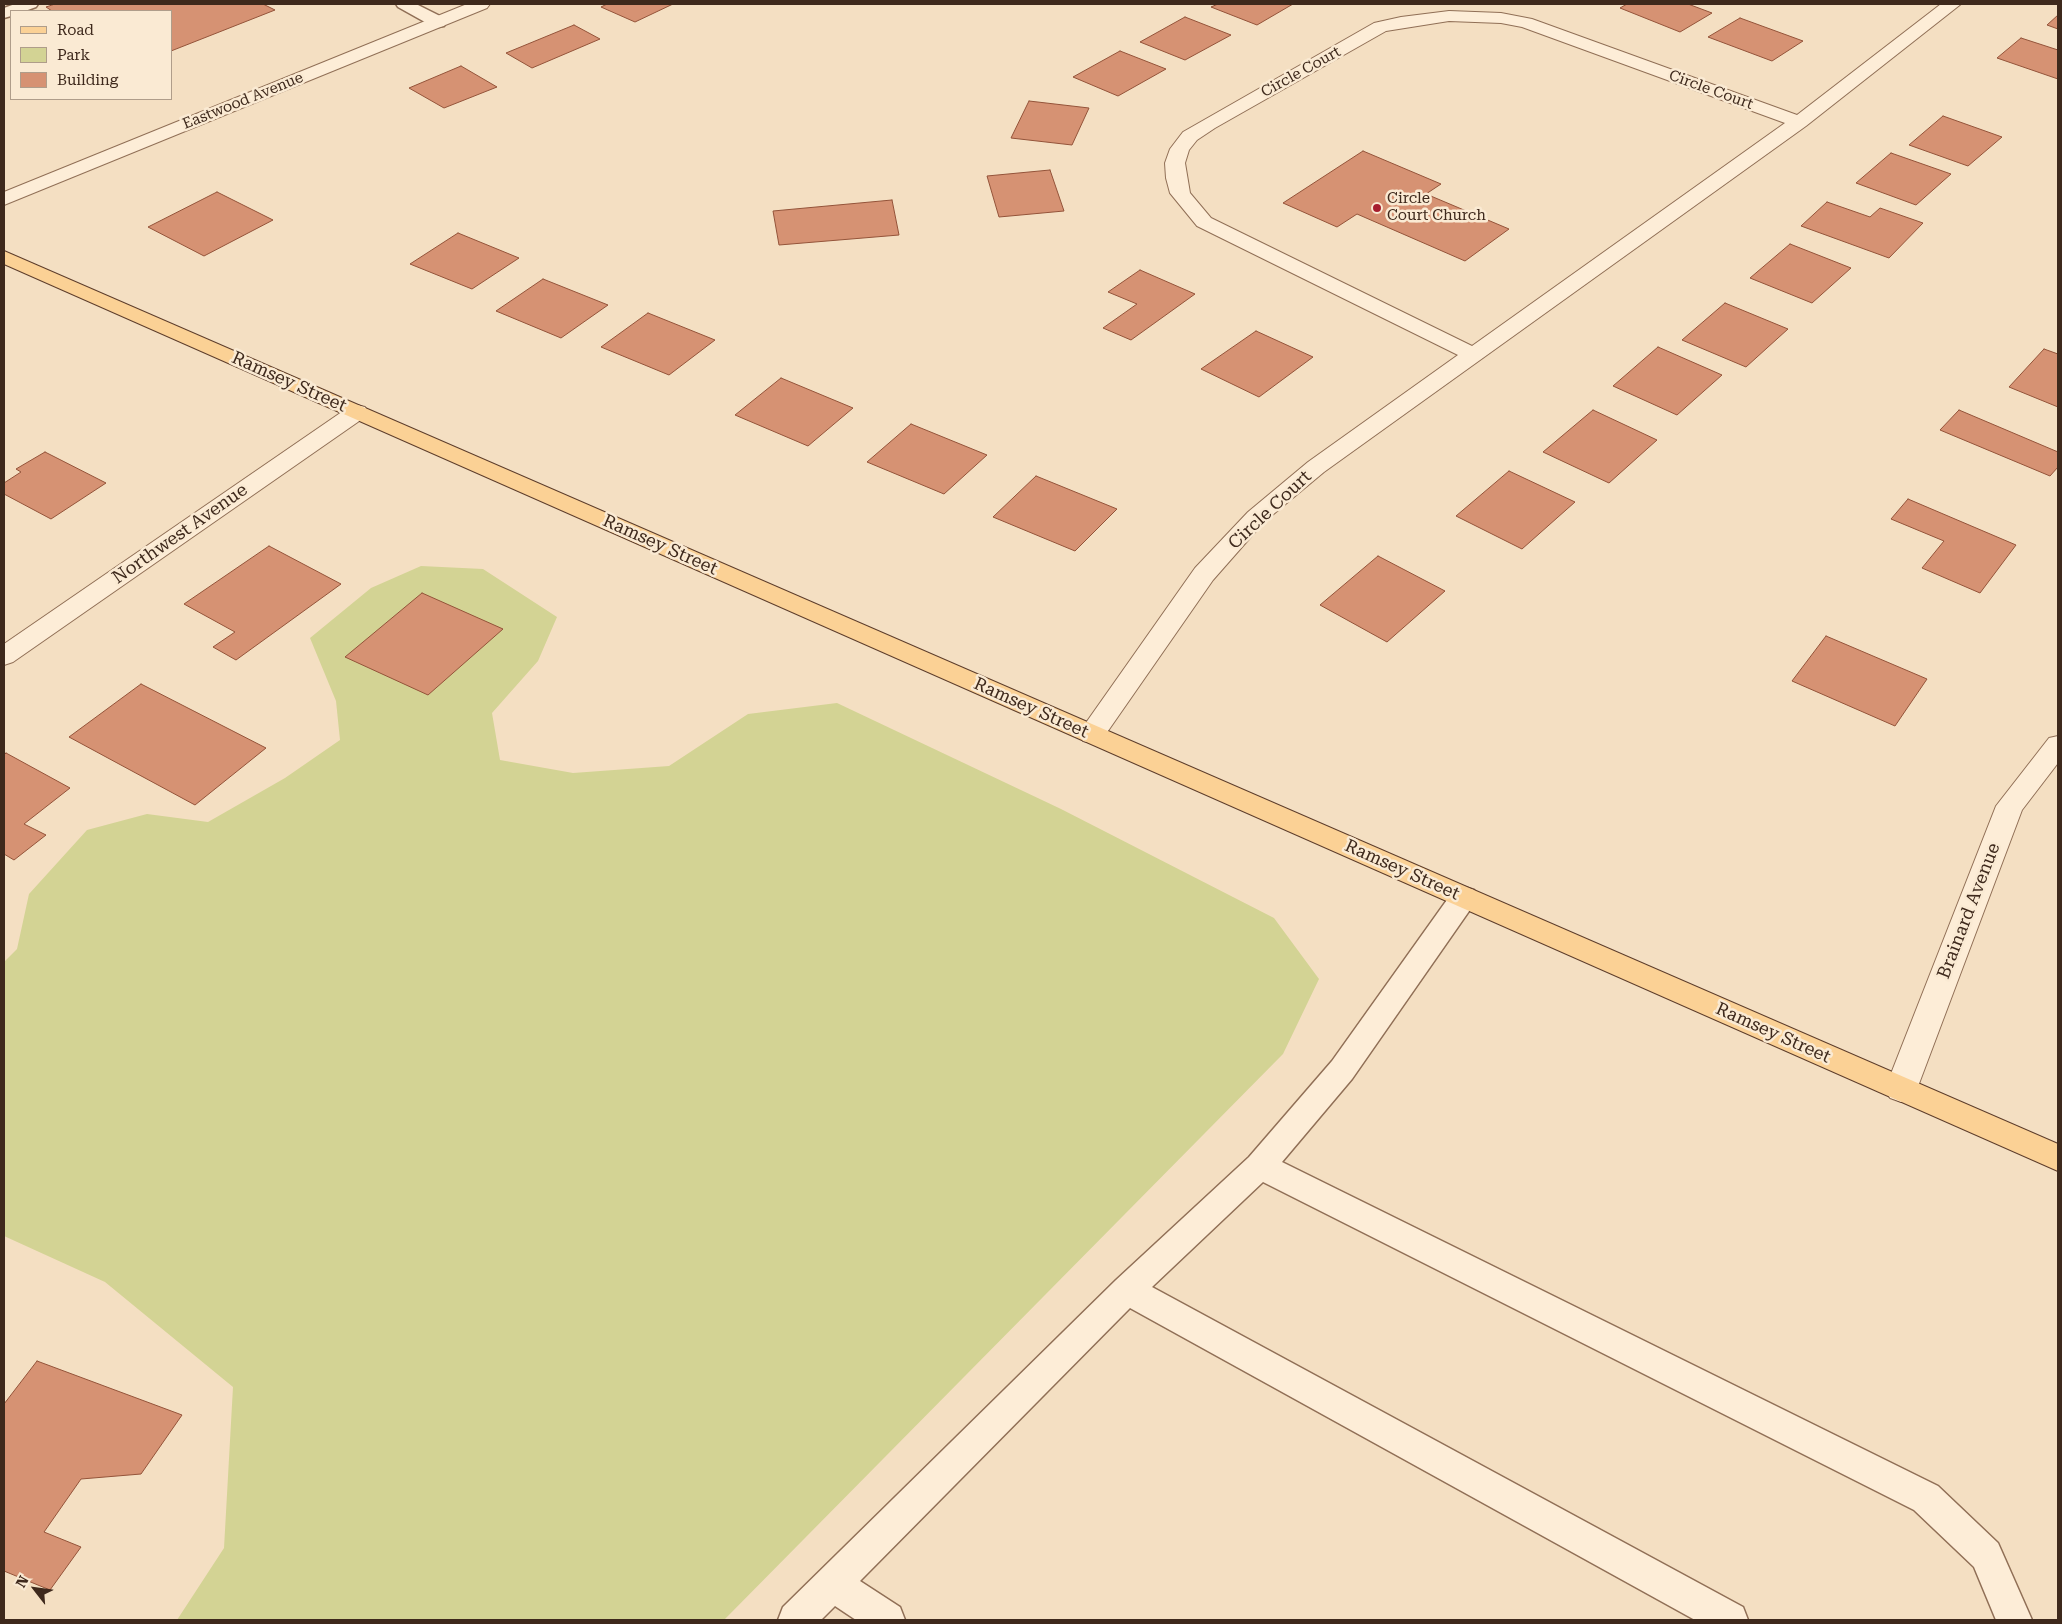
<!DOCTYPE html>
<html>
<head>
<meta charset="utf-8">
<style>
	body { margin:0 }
	#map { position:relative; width:2062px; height:1624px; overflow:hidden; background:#f4dfc2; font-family:"Roboto Serif",serif }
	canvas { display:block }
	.frame { position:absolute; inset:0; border:5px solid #3e291c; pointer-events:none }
	.legend { position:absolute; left:10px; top:10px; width:162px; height:90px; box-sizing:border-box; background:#faead3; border:1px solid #af9d8a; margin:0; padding:6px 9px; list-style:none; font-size:15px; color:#3e291c }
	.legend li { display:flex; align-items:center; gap:10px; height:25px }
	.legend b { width:25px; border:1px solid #af9d8a }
	.north { position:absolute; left:10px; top:1564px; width:50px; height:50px; -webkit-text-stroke:4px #faead3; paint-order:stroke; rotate:300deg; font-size:14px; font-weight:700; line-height:20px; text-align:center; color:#3e291c }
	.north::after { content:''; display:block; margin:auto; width:18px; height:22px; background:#3e291c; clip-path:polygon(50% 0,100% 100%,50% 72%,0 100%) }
</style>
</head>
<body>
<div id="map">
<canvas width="2062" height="1624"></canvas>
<div class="frame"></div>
<ul class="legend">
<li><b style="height:6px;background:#fbd195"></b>Road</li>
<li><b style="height:14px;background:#d3d394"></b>Park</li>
<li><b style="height:14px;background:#d69273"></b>Building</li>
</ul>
<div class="north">N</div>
</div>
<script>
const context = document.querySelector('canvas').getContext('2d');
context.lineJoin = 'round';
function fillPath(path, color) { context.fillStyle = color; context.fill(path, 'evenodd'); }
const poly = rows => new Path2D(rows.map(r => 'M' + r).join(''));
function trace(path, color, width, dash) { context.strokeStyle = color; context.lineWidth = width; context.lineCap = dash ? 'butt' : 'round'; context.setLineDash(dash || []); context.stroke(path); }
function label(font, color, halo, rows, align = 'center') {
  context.font = font + ' "Roboto Serif",serif'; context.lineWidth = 5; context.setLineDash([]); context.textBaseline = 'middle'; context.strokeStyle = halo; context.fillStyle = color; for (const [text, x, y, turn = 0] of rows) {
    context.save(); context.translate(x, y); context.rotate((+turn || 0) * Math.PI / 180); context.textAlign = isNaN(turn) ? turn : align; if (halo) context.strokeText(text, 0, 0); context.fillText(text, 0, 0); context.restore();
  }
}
const green = poly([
	[421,566,483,569,557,617,538,661,492,713,500,760,573,773,669,766,748,714,837,703,1061,809,1274,918,1319,979,1283,1054,724,1620,177,1620,224,1548,233,1387,105,1282,4,1236,4,962,17,949,29,894,87,830,147,814,208,822,285,778,340,740,336,701,310,638,371,588]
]);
const building = poly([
	[55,4,263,4,275,10,171,51,171,11,52,11,46,7,55,4],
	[607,4,673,4,635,22,601,7,607,4],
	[1218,4,1293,4,1257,25,1211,7,1218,4],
	[1627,4,1688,4,1712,13,1680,32,1620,8,1627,4],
	[2058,15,2058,29,2047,25,2058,15],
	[1185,17,1231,35,1185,60,1140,42,1185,17],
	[1740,18,1803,41,1772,61,1708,37,1740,18],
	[574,25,600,39,532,68,506,53,574,25],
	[2021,38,2058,50,2058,79,1997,58,2021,38],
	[1120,51,1166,69,1118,96,1073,77,1120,51],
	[461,66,497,87,444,108,409,88,461,66],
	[1029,101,1089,108,1072,145,1011,138,1029,101],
	[1943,116,2002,137,1968,166,1909,145,1943,116],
	[1363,151,1441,184,1426,194,1509,229,1465,261,1357,214,1337,227,1283,203,1363,151],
	[1891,153,1951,174,1916,205,1856,183,1891,153],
	[1050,170,1064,211,999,217,987,176,1050,170],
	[217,192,273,220,204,256,148,227,217,192],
	[892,200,899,235,779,245,773,211,892,200],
	[1827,202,1870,217,1880,208,1923,223,1889,258,1801,226,1827,202],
	[458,233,519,258,472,289,410,264,458,233],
	[1790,244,1851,268,1812,303,1750,278,1790,244],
	[1140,270,1195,294,1131,340,1103,328,1137,304,1108,292,1140,270],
	[543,279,608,305,561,338,496,311,543,279],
	[1725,303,1788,329,1746,367,1682,340,1725,303],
	[648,313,715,340,669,375,601,347,648,313],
	[1256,331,1313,357,1259,397,1201,369,1256,331],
	[1658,347,1722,375,1677,415,1613,386,1658,347],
	[2044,349,2058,354,2058,407,2009,387,2044,349],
	[781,378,853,408,808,446,735,415,781,378],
	[1593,410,1657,440,1609,483,1543,452,1593,410],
	[1959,410,2058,452,2058,467,2050,476,1940,430,1959,410],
	[911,424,987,455,944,494,867,462,911,424],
	[45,452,106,483,51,519,4,494,4,483,21,472,16,469,45,452],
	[1509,471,1575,502,1522,549,1456,516,1509,471],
	[1036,476,1117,509,1075,551,993,517,1036,476],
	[1908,499,2016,545,1980,593,1922,568,1944,541,1891,519,1908,499],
	[269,546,341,584,236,660,213,647,235,632,184,604,269,546],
	[1378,556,1445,591,1387,642,1320,605,1378,556],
	[422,593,503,629,428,695,345,657,422,593],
	[1826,636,1927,679,1895,726,1792,681,1826,636],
	[141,684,266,748,195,805,69,737,141,684],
	[6,753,70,788,24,824,46,835,14,860,4,854,4,755,6,753],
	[37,1361,182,1415,141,1474,81,1479,44,1532,81,1547,50,1590,4,1571,4,1404,37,1361]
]);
const service = poly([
	[15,4,38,4,36,7,25,11,11,11,11,16,4,18,4,8,15,4],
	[396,4,416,4,444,18,446,22,444,26,438,27,432,26,398,7,396,4],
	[1464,887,1474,890,1478,897,1474,904,1352,1079,1282,1162,1938,1486,1998,1543,2032,1620,1996,1620,1974,1567,1914,1510,1263,1182,1152,1287,1743,1607,1748,1620,1695,1620,1130,1308,860,1581,900,1607,905,1620,856,1620,835,1606,821,1620,778,1620,783,1607,1116,1280,1249,1157,1332,1061,1454,890,1464,887]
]);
const minor = poly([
	[1941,4,1961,4,1806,126,1324,472,1264,522,1213,580,1101,741,1092,743,1083,741,1079,734,1083,727,1195,568,1248,512,1308,462,1458,355,1197,226,1170,193,1166,178,1165,163,1170,149,1183,132,1374,23,1401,17,1449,11,1501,13,1532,19,1797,115,1941,4],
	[1449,21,1501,23,1522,27,1785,123,1472,346,1211,218,1190,193,1185,163,1189,150,1197,140,1215,128,1386,31,1449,21],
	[357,405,365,407,368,412,365,417,13,662,4,665,4,644,349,407,357,405],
	[2058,736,2058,763,2022,810,1917,1089,1912,1098,1901,1102,1890,1098,1885,1089,1996,806,2049,738,2058,736]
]);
const tertiary = poly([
	[467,4,490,4,487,8,4,205,4,192,467,4]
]);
const primary = poly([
	[4,251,2058,1144,2058,1171,4,264,4,251]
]);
const markers = [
	[1377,208,5,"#a71e2e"]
];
const farStreetnames = [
	["Circle Court",1301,72,-29],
	["Circle Court",1711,90,20],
	["Eastwood Avenue",243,101,-22]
];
const farPoinames = [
	["Circle",1387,199],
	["Court Church",1387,216]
];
const streetNames = [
	["Ramsey Street",289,382,24],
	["Circle Court",1270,510,-43],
	["Northwest Avenue",180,534,-35],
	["Ramsey Street",660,545,24],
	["Ramsey Street",1031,708,24],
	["Ramsey Street",1402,870,24],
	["Brainard Avenue",1969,911,-69],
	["Ramsey Street",1773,1033,24]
];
fillPath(green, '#d3d394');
fillPath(building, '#d69273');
trace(building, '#935339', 1);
trace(service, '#906f56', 3);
trace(minor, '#906f56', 2);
trace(tertiary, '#906f56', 2);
trace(primary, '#5d3d2b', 2);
fillPath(service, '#fdedd7');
fillPath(minor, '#fdedd7');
fillPath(tertiary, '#fdedd7');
fillPath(primary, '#fbd195');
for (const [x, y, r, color] of markers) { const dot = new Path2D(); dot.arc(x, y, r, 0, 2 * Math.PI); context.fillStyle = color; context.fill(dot); trace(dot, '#faead3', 2); }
label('15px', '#3e291c', '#faead3', farStreetnames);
label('15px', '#3e291c', '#faead3', farPoinames, 'left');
label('18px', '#3e291c', '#faead3', streetNames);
</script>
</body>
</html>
